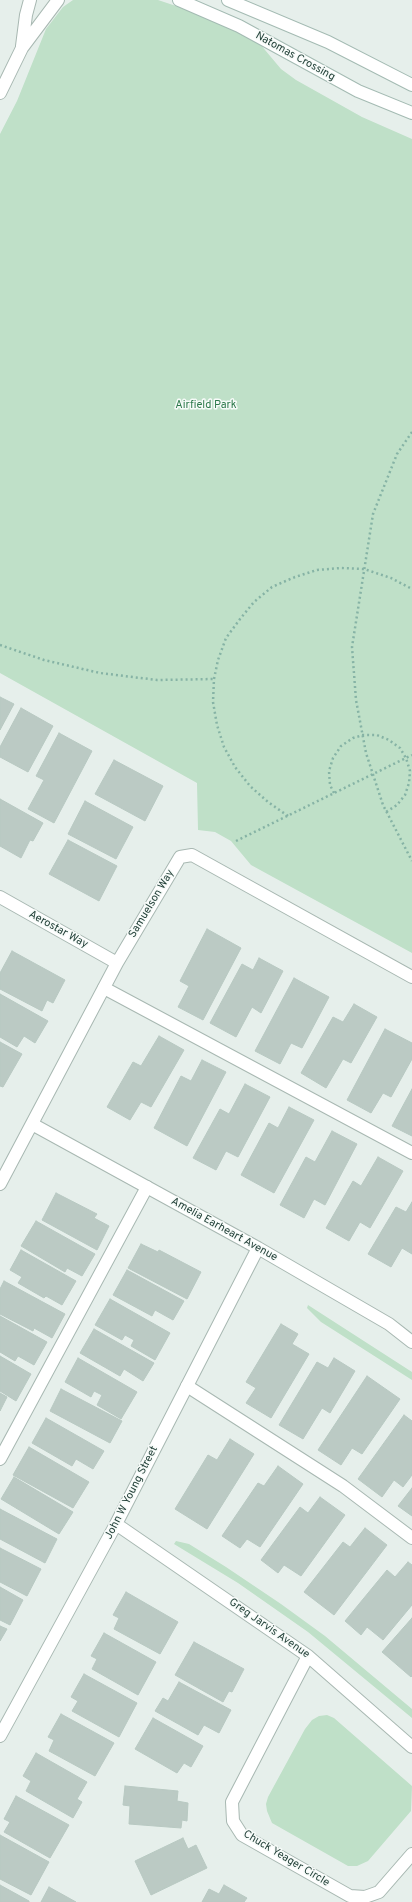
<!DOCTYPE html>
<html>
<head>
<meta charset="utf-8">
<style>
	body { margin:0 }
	canvas { display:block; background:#e6efeb }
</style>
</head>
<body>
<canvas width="412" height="1902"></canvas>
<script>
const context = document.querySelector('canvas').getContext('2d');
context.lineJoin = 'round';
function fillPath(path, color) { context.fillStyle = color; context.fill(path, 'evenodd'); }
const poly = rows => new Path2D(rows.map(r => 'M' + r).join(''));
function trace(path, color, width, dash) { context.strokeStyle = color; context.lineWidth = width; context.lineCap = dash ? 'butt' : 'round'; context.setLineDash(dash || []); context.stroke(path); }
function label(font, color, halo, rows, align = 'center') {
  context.font = font + ' Overpass,sans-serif'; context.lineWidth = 3; context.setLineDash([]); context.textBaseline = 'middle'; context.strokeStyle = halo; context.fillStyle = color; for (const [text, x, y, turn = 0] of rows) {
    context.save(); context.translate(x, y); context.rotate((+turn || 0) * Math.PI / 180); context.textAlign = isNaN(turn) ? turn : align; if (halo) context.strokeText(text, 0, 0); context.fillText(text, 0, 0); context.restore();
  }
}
const green = poly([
	[73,0,158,0,182,8,237,31,260,44,281,69,296,80,362,117,412,139,412,953,251,865,231,841,215,832,198,830,197,783,0,673,0,134,17,101,46,29,63,7],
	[308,1305,412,1372,412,1380,321,1322,307,1308],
	[176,1541,189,1544,226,1567,281,1604,325,1636,412,1709,412,1718,308,1632,238,1583,174,1544],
	[327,1715,334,1718,412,1786,411,1811,368,1861,357,1866,348,1866,341,1862,272,1823,267,1811,266,1804,268,1797,305,1729,312,1720,319,1716]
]);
const building = poly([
	[0,697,14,704,0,730,0,697],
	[21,708,53,726,28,772,0,757,0,747,21,708],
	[59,733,92,751,54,823,28,809,44,780,36,776,59,733],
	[114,760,163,786,145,821,95,794,114,760],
	[0,799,43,823,33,841,30,840,21,858,0,846,0,799],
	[85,801,133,827,116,859,68,834,85,801],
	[68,840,117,866,99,901,49,874,68,840],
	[207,929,241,948,203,1020,178,1007,189,986,180,981,207,929],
	[12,951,65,980,53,1003,47,1000,42,1011,0,989,0,973,12,951],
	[259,958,283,971,261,1013,252,1007,236,1037,210,1023,242,964,253,970,259,958],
	[294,978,329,997,302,1048,291,1043,280,1064,255,1051,294,978],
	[0,994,48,1021,35,1043,24,1036,17,1047,0,1037,0,994],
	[354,1004,377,1017,351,1063,343,1059,326,1088,301,1073,333,1017,343,1022,354,1004],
	[385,1029,412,1043,412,1059,391,1097,383,1093,371,1113,347,1100,385,1029],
	[159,1036,184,1050,151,1107,141,1102,130,1120,107,1107,133,1062,141,1066,159,1036],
	[0,1042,22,1054,3,1087,0,1086,0,1042],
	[202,1060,226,1072,187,1146,154,1128,181,1076,191,1081,202,1060],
	[245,1084,270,1097,238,1157,226,1151,216,1170,193,1158,220,1109,229,1114,245,1084],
	[412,1089,412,1136,392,1126,412,1089],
	[289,1107,314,1120,274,1193,241,1175,269,1123,278,1128,289,1107],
	[332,1131,357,1144,325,1205,314,1199,304,1218,280,1205,306,1157,315,1162,332,1131],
	[378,1157,403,1171,370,1228,360,1222,349,1241,326,1228,353,1181,361,1186,378,1157],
	[56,1193,97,1214,94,1218,109,1226,97,1250,42,1220,56,1193],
	[412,1202,412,1254,402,1248,391,1267,368,1254,396,1207,406,1212,412,1202],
	[36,1221,95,1254,82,1276,67,1268,65,1272,21,1246,36,1221],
	[141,1244,158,1252,159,1250,201,1272,187,1299,128,1268,141,1244],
	[21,1250,76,1281,62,1305,46,1296,44,1298,18,1283,22,1277,10,1270,21,1250],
	[127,1270,184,1301,173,1320,155,1310,152,1316,113,1295,127,1270],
	[4,1281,65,1314,52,1338,34,1328,33,1331,0,1314,0,1289,4,1281],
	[110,1299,170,1333,155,1360,131,1346,134,1340,125,1335,122,1340,95,1325,110,1299],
	[0,1316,47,1342,34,1365,18,1356,15,1361,0,1352,0,1316],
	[281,1324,298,1334,292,1344,309,1354,271,1418,246,1403,256,1388,246,1382,281,1324],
	[94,1329,154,1363,143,1381,124,1369,120,1376,80,1353,94,1329],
	[0,1356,31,1374,16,1401,0,1391,0,1356],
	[78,1358,137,1392,121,1419,97,1405,102,1395,94,1391,91,1397,65,1382,78,1358],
	[334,1358,355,1371,330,1413,322,1408,303,1439,279,1425,317,1362,328,1368,334,1358],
	[367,1376,400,1399,362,1454,352,1448,341,1465,318,1450,367,1376],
	[61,1389,122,1421,110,1443,50,1411,61,1389],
	[0,1393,7,1397,0,1411,0,1393],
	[404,1415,412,1421,412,1475,403,1487,394,1480,382,1497,358,1479,404,1415],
	[46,1418,104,1451,93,1469,76,1459,72,1466,32,1443,46,1418],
	[230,1439,254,1454,207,1529,175,1509,208,1455,217,1460,230,1439],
	[29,1447,89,1482,73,1508,13,1475,29,1447],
	[278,1466,303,1484,260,1547,247,1539,240,1548,222,1536,258,1483,264,1486,278,1466],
	[14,1477,73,1512,59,1534,1,1499,14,1477],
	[412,1488,412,1516,398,1506,412,1488],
	[320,1497,345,1515,301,1576,284,1565,278,1573,261,1560,300,1507,308,1513,320,1497],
	[0,1509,57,1539,45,1563,0,1539,0,1509],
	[365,1528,387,1545,334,1615,304,1592,343,1542,350,1547,365,1528],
	[0,1548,41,1569,27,1596,0,1582,0,1548],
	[408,1562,412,1565,412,1605,383,1640,367,1627,361,1635,345,1621,387,1570,395,1577,408,1562],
	[0,1587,23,1600,10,1625,0,1620,0,1587],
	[126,1592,178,1622,160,1654,114,1629,119,1618,113,1615,126,1592],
	[412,1618,412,1676,411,1677,382,1652,412,1618],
	[0,1626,7,1629,0,1641,0,1626],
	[104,1633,156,1662,138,1695,92,1669,97,1659,91,1656,104,1633],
	[194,1642,244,1669,232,1692,229,1691,223,1702,175,1675,194,1642],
	[84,1674,137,1703,119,1737,72,1711,78,1701,71,1697,84,1674],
	[179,1682,231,1710,219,1733,204,1725,198,1735,155,1711,163,1698,168,1701,179,1682],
	[61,1714,114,1743,95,1776,49,1751,54,1740,48,1737,61,1714],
	[153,1718,203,1746,191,1767,184,1763,177,1773,135,1749,153,1718],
	[36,1753,87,1782,77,1799,82,1802,73,1818,26,1791,31,1781,23,1776,36,1753],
	[125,1786,178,1791,177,1801,188,1803,187,1821,182,1820,181,1828,129,1824,130,1806,123,1805,125,1786],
	[16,1796,69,1825,50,1858,4,1832,10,1822,4,1819,16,1796],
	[0,1835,49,1862,31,1895,0,1879,0,1835],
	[183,1838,188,1849,196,1845,207,1868,151,1895,135,1861,183,1838],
	[0,1885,29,1901,29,1902,0,1902,0,1885],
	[224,1885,247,1898,244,1902,202,1902,209,1889,219,1894,224,1885],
	[49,1887,76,1902,41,1902,49,1887]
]);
const path = poly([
	[412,432,397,454,373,514,352,647,356,700,366,753,383,805,412,861],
	[0,645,44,660,100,673,157,680,214,679],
	[334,793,330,785,329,771,333,758,341,746,353,738,363,735,377,735,389,740,400,748,406,758,410,771,409,783,405,795,397,805,386,812],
	[288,816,268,802,250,786,235,767,224,747,217,725,213,702,214,679,218,660,226,638,240,619,254,602,272,587,295,577,317,570,341,568,364,569,391,578,412,589],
	[236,841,412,755]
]);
const lane = poly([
	[104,988,412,1153],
	[187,1386,343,1486,412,1538],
	[0,1459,147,1187]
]);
const street = poly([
	[22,46,26,15,30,0],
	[0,93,22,48,58,0],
	[0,897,117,963],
	[32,1124,258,1248,389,1324,412,1342],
	[0,1184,117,963,180,857,192,855,412,977],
	[116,1524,308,1656,412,1747],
	[308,1656,232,1802,233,1821,242,1835,350,1896,365,1897,379,1892,412,1854],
	[0,1736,116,1524,258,1248]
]);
const secondary = poly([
	[179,0,239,26,358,91,412,113],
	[228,0,328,42,412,85]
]);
const streetNames = [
	["Natomas Crossing",295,57,29],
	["Samuelson Way",152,904,-59],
	["Aerostar Way",58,930,29],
	["Amelia Earheart Avenue",224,1230,29],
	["John W Young Street",132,1493,-63],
	["Greg Jarvis Avenue",269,1629,35],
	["Chuck Yeager Circle",286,1859,31]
];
const parkNames = [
	["Airfield Park",206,406]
];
fillPath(green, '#bfe0c8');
fillPath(building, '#bbcac4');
trace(building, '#b8c9c2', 1);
trace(lane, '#a8b8b2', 14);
trace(street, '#a8b8b2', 14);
trace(secondary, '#a4bbb3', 14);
trace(path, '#86b3a5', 2.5, [2, 3]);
trace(lane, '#fff', 12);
trace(street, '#fff', 12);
trace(secondary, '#fff', 12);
label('11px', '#24423a', '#f7fbf9', streetNames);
label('11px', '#2d7a4b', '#f7fbf9', parkNames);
</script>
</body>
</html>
